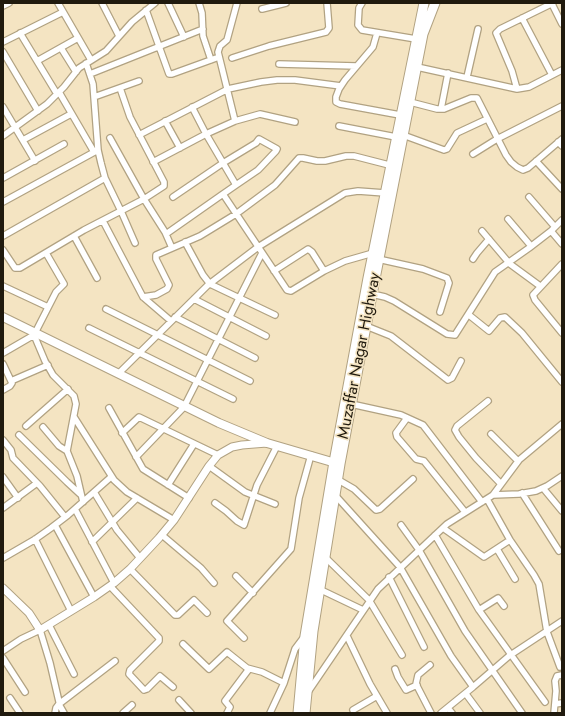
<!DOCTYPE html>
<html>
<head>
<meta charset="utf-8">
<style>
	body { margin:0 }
	#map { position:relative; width:565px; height:716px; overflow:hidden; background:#f4e4c2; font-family:Jost,sans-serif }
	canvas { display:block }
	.frame { position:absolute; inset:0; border:4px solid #201a0e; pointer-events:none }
</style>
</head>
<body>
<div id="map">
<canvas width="565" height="716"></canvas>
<div class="frame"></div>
</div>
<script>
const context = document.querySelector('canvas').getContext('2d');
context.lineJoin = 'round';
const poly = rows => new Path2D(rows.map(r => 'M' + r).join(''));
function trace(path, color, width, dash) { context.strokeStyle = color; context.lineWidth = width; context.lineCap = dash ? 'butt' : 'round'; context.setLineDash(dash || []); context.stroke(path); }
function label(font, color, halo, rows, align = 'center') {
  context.font = font + ' Jost,sans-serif'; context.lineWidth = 3; context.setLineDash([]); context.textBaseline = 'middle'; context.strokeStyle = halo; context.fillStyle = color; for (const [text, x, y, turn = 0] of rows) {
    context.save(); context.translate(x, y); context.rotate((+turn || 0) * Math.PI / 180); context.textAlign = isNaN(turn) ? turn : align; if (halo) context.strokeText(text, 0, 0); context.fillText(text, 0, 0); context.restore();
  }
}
const minor = poly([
	[58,3,91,60],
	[102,3,119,36],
	[168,3,184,37],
	[199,3,202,13,203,36,211,60],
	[237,3,227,40,220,46,218,52,235,121,206,134,236,185,223,194,287,290,291,291,324,271,345,261,373,253],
	[362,3,359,8,358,25,362,30,416,39],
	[552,4,562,24],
	[3,6,9,3],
	[262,9,286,3],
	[146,10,169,74,172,74,219,57],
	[522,18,552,75],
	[20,33,57,94],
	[377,33,373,47,345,80,339,89,336,97,336,102,340,104,400,115],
	[3,42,63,12],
	[61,48,76,72],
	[3,52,38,111],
	[232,58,269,46,326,32,329,28,327,3],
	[37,61,78,38],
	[86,63,93,84,98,150,101,163,105,178,121,211,135,243],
	[279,64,356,66],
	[417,67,517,89,529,87,562,70],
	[90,74,203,29],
	[467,77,478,29],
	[517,89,512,71,496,33,500,29,553,3],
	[59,92,94,152],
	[94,97,139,81],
	[410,102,437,109,444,109,471,98,477,98,506,155,511,162,517,167,523,170,528,168,562,139],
	[3,107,35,161],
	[441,109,448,73],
	[165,121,180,148],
	[235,121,260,114,295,122],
	[339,126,396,137],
	[139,135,228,89,261,82,277,80,295,80,341,86],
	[403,135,444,150,447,149,457,133,487,119],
	[3,136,47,104,64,87,79,68,106,51,132,22,155,3],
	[110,138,144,199,165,232,172,248],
	[23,140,71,114],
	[558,142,562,146],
	[473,154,497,139,562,106],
	[536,161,562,189],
	[153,162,206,134,192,107],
	[3,178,64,144],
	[173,197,223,163,256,143,259,139,277,149,276,151,258,170,236,185],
	[529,197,555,227],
	[3,202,98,150],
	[508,219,531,246],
	[103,221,143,297,171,321],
	[482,231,510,264,540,286],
	[551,231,562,244],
	[166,234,223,194],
	[3,236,105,178],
	[74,236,97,278],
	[185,242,203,275,210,284,275,315],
	[3,250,15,268,20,268,84,230,144,199,164,186,164,182,130,117,120,88],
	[46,253,64,284,56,292,34,335,45,361,53,375,74,396,76,404,67,451,77,476,83,502],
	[378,259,423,269,447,278,449,283,440,312],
	[473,259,477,253,489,239],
	[562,264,533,295,535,300,562,333],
	[274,271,308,249,312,252,324,271],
	[3,286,48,307],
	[372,294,385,297,394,301,447,334,455,335,495,272,529,248,551,231,562,220],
	[143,297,156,295,167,289,169,285,156,259,156,255,200,236,236,214,275,185,299,158,303,158,317,161,325,161,346,156,354,156,393,166],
	[194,299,266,336],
	[106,309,250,381],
	[469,315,489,331,500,318,505,317,522,333,562,382],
	[175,317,255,358],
	[366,326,391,336,448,380,452,378,461,361],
	[89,328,233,399],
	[3,353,34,335],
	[3,364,12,383,10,386,3,390],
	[118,374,208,285,258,247,345,193,358,191,385,193],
	[11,381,48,365],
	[488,401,457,426,455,430,459,437,476,458,501,484],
	[351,404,401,415,423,425,482,502],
	[109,408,143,469,189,498],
	[74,417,114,480,127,492,174,520],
	[407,418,396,433,397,437,416,459,424,461,465,512],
	[26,426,68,389],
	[43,427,59,446,67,451],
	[122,433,139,417,218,455],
	[491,434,518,461],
	[19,435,67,482,80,494],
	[3,440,11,450,13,458,40,486,65,517],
	[136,457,184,407,262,253],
	[209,466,245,492,275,504],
	[3,477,18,498],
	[335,478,354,489,376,510,380,509,413,479],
	[168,485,194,444],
	[543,488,562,511],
	[94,492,117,530,140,558],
	[522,493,559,551],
	[335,495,400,567,451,656,473,687],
	[493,495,519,494,536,491,547,486,562,476],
	[487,499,510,540,534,575,539,584,547,632,560,667],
	[215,503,226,511,237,521,244,525,257,485,277,446],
	[3,508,37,483],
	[75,509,114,583],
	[55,525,94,597],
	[401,525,419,550,465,631,522,713],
	[443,528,484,557,510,540],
	[162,535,201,568,214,583],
	[435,535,479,610,545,702],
	[35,539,71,611],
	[92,542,137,498],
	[497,549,515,579],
	[325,557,369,600,402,655],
	[3,558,34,540,51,528,68,515,111,477],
	[130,569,175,615,178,615,194,600,207,613],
	[236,576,253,593],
	[389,577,424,647],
	[110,586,159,638,159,641,130,670,129,674,144,690,147,689,160,676,173,687],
	[319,589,363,610],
	[479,610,498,598,504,606],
	[49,625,74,674],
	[347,636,370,684,387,713],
	[244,638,227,621,291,549,299,498,311,455],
	[183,644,209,669,227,652,247,668,262,672,284,683],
	[3,651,21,639,40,630,50,663,60,706,64,713],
	[3,658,25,692],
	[430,665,418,675,416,684,431,713],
	[395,669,398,677,406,690,417,685],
	[308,692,378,589,447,524,493,495,519,460,562,424],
	[466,694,480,713],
	[10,698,20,713],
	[179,700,191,713],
	[555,704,562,703],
	[448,708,452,713],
	[353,710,377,696],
	[55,713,56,708,59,704,115,661],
	[123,713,132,705],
	[227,713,230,707,225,701,249,669],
	[270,713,284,683,295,649,304,637],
	[441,713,473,687,509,656,562,621],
	[554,713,556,691,555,681,557,676,562,675]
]);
const tertiary = poly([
	[3,588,29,613,40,630,94,597,114,583,130,569,159,538,174,520,209,466,218,455,232,447,242,445,267,443]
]);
const secondary = poly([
	[3,317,219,423,267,443,339,464]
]);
const primary = poly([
	[298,713,305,636,334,462,368,278,424,3],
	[305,713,313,631,340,464,375,279,423,34,435,3]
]);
const streetNames = [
	["Muzaffar Nagar Highway",360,356,-79]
];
trace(minor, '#b1a282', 8);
trace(tertiary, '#b1a282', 9);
trace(secondary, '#b1a282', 10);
trace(primary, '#b1a282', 11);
trace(minor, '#fff', 5.5);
trace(tertiary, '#fff', 7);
trace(secondary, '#fff', 8);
trace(primary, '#fff', 9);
label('16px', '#201a0e', '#f4e4c2', streetNames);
</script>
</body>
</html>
